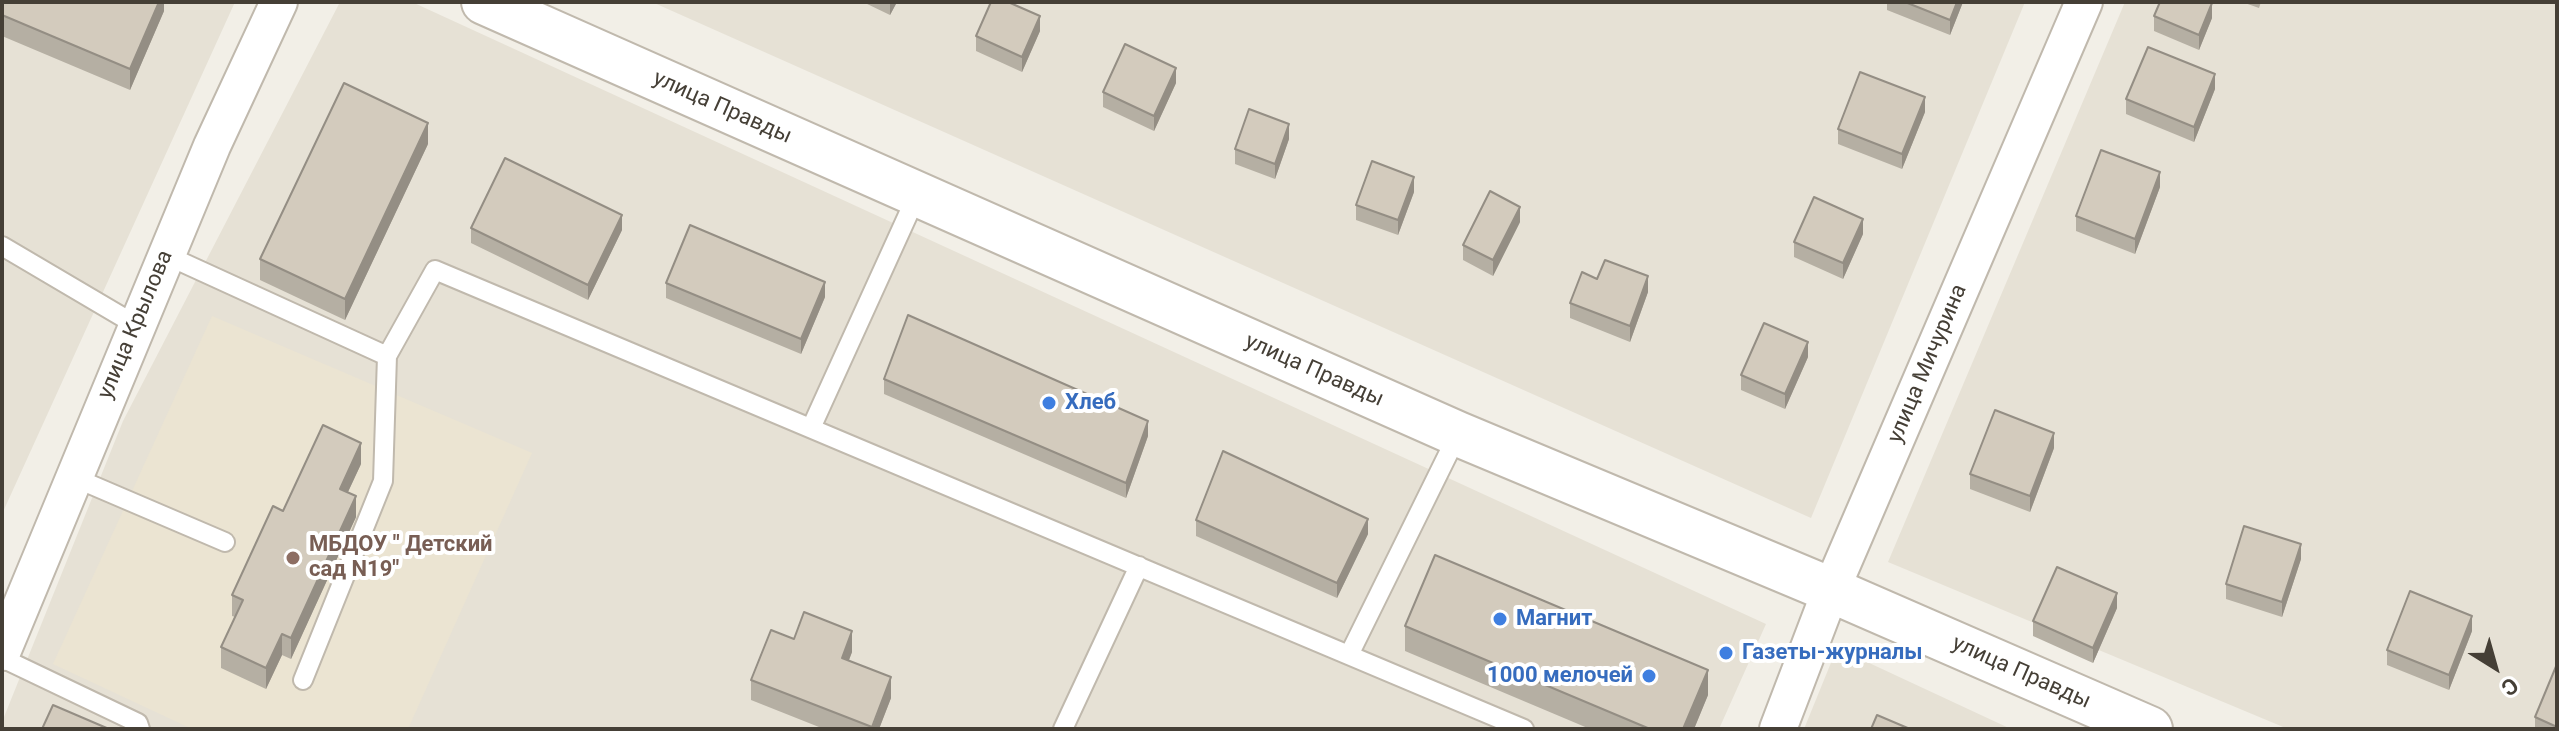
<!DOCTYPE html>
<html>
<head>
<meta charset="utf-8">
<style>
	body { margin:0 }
	#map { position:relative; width:2559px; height:731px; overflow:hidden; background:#f2efe7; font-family:Roboto,sans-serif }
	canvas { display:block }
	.frame { position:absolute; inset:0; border:4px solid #453f36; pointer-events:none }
	.north { position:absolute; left:2455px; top:627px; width:80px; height:80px; -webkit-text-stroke:6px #fff; paint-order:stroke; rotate:143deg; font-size:22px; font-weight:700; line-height:32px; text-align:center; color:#453f36 }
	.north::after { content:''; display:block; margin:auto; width:28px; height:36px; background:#453f36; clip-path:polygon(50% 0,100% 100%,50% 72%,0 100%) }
</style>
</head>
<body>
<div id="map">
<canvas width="2559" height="731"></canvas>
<div class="frame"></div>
<div class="north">С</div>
</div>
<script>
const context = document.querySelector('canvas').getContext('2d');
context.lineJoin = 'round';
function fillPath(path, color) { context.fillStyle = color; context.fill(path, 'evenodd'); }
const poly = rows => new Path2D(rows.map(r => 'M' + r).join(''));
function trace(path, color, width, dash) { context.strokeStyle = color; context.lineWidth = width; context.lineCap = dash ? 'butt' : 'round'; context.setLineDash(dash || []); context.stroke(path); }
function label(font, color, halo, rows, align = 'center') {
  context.font = font + ' Roboto,sans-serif'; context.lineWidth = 8; context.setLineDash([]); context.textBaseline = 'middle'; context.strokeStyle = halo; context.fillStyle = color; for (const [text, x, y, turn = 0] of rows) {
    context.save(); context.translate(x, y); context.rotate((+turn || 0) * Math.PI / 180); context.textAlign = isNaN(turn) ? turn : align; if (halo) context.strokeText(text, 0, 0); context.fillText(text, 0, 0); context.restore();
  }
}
const residential = poly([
	[2,2,235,2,2,514],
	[340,2,412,2,1766,624,1719,729,2,729,2,722,123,421],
	[652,2,2025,2,1811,518],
	[2125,2,2557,2,2557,729,2288,729,1888,562],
	[1837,648,2011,729,1804,729]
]);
const education = poly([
	[212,316,532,453,408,729,192,729,53,664]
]);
const service = poly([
	[2,246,136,325],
	[166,255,387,356,435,270,1524,729],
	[811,428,917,195],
	[73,477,225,542],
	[1349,655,1458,434],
	[2,658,138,723,140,729],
	[303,680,383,481,387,356],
	[1063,729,1139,566]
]);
const minor = poly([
	[2,652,212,146,279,2],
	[1778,729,1831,590,2084,2]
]);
const tertiary = poly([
	[484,2,1458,434,1831,590,2150,729]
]);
const wall = poly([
	[2,2,164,2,164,11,130,90,2,36],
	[863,2,897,2,890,15],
	[1887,2,1963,2,1950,35,1887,10],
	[2242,2,2261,2,2259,8],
	[2154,16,2212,18,2199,50,2154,31],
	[1040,31,1022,72,976,51,976,36],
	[1176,83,1154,131,1103,107,1103,92],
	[2215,89,2194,142,2126,114,2126,99],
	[1925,112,1902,169,1838,144,1838,129],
	[1289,139,1275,179,1235,164,1235,149],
	[428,144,345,320,260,280,260,259],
	[2160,187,2135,254,2076,231,2076,216],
	[1414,192,1398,235,1356,220,1356,205],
	[1520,222,1493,276,1463,260,1463,245],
	[471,228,622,230,588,300,471,243],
	[1863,234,1843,279,1794,257,1794,242],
	[1597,279,1648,292,1630,342,1570,318,1570,303],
	[666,283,825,297,801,354,666,298],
	[1808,357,1785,409,1741,390,1741,375],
	[884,379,1148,436,1126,498,884,394],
	[2054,448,2030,512,1970,489,1970,474],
	[361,464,348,492,356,517,291,659,282,655,266,689,221,668,221,647,235,617,232,616,232,595,283,511],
	[1196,520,1368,534,1337,598,1196,536],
	[2301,559,2282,617,2226,599,2226,584],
	[2117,608,2093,663,2033,636,2033,621],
	[1405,626,1708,695,1694,729,1590,729,1405,651],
	[2472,631,2449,690,2387,665,2387,650],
	[794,639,852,652,849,660,891,698,879,729,824,729,751,700,751,680],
	[2557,664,2557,729,2535,729,2535,717]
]);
const shadedWall = poly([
	[159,2,164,2,164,11,130,90,130,69],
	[890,2,897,2,890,15],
	[1957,2,1963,2,1950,35,1950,20],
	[2212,3,2212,18,2199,50,2199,35],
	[1040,16,1040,31,1022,72,1022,57],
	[1176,68,1176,83,1154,131,1154,116],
	[2215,74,2215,89,2194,142,2194,127],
	[1925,97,1925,112,1902,169,1902,154],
	[428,123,428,144,345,320,345,299],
	[1289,124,1289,139,1275,179,1275,164],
	[2160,172,2160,187,2135,254,2135,239],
	[1414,177,1414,192,1398,235,1398,220],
	[1520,207,1520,222,1493,276,1493,260],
	[622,215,622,230,588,300,588,285],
	[1863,219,1863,234,1843,279,1843,263],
	[1648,276,1648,292,1630,342,1630,326],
	[825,282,825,297,801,354,801,339],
	[1808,342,1808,357,1785,409,1785,394],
	[4,396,4,417,2,422,2,401],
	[1148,421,1148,436,1126,498,1126,483],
	[2054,433,2054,448,2030,512,2030,496],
	[361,443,361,464,340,509,340,489],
	[356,496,356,517,291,659,291,638],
	[1368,519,1368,534,1337,598,1337,583],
	[2301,544,2301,559,2282,617,2282,602],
	[2117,593,2117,608,2093,663,2093,648],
	[2472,616,2472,631,2449,690,2449,675],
	[852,631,852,652,842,678,842,658],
	[282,634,282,655,266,689,266,668],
	[1708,670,1708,695,1694,729,1683,729],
	[891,677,891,698,879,729,872,729]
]);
const building = poly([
	[2,2,159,2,130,69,2,15,2,2],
	[991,2,1008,2,1040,16,1022,57,976,36,991,2],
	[1905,2,1957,2,1950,20,1905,2],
	[2160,2,2211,2,2212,3,2199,35,2154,16,2160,2],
	[1125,44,1176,68,1154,116,1103,92,1125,44],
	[2148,47,2215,74,2194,127,2126,99,2148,47],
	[1860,72,1925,97,1902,154,1838,129,1860,72],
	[344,83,428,123,345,299,260,259,344,83],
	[1249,109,1289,124,1275,164,1235,149,1249,109],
	[2101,150,2160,172,2135,239,2076,216,2101,150],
	[505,158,622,215,588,285,471,228,505,158],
	[1372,161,1414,177,1398,220,1356,205,1372,161],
	[1490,191,1520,207,1493,260,1463,245,1490,191],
	[1814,197,1863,219,1843,263,1794,242,1814,197],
	[690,225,825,282,801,339,666,283,690,225],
	[1605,260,1648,276,1630,326,1570,303,1582,272,1597,279,1605,260],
	[908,315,1148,421,1126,483,884,379,908,315],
	[1764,323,1808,342,1785,394,1741,375,1764,323],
	[1995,410,2054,433,2030,496,1970,474,1995,410],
	[323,425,361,443,340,489,356,496,291,638,282,634,266,668,221,647,243,600,232,595,273,506,283,511,323,425],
	[1223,451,1368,519,1337,583,1196,520,1223,451],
	[2244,526,2301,544,2282,602,2226,584,2244,526],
	[1435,555,1708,670,1683,729,1650,729,1405,626,1435,555],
	[2057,567,2117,593,2093,648,2033,621,2057,567],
	[2410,591,2472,616,2449,675,2387,650,2410,591],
	[804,612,852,631,842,658,891,677,872,727,751,680,771,630,794,639,804,612],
	[2557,664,2557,727,2535,717,2557,664],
	[53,705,109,729,42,729,53,705],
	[1877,715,1910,729,1871,729,1877,715]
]);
const markers = [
	[1049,403,8,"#3f7fe0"],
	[293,558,8,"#8d6e63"],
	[1500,619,8,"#3f7fe0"],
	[1726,653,8,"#3f7fe0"],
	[1649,676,8,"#3f7fe0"]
];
const streetNames = [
	["улица Правды",722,108,24],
	["улица Крылова",136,325,-67],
	["улица Мичурина",1928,364,-67],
	["улица Правды",1314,371,24],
	["улица Правды",2021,673,24]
];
const shopNames = [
	["Хлеб",1065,403],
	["Магнит",1516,619],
	["Газеты-журналы",1742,653],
	["1000 мелочей",1633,676,"right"]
];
const educationNames = [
	["МБДОУ \" Детский",309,545],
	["сад N19\"",309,570]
];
fillPath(residential, '#e6e1d5');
fillPath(education, '#ebe4d2');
trace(service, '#c0b9ad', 22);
trace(minor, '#c0b9ad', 40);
trace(tertiary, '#c0b9ad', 48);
trace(service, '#fff', 18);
trace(minor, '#fff', 36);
trace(tertiary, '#fff', 44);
fillPath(wall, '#b5afa3');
fillPath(shadedWall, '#948e84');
fillPath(building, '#d3cbbd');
trace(building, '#948e84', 2);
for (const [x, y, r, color] of markers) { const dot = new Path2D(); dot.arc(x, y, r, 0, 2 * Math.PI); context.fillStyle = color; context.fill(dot); trace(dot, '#fff', 3); }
label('22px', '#453f36', '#fff', streetNames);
label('bold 22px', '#366cbe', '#fff', shopNames, 'left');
label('bold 22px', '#785e54', '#fff', educationNames, 'left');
</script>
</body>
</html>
